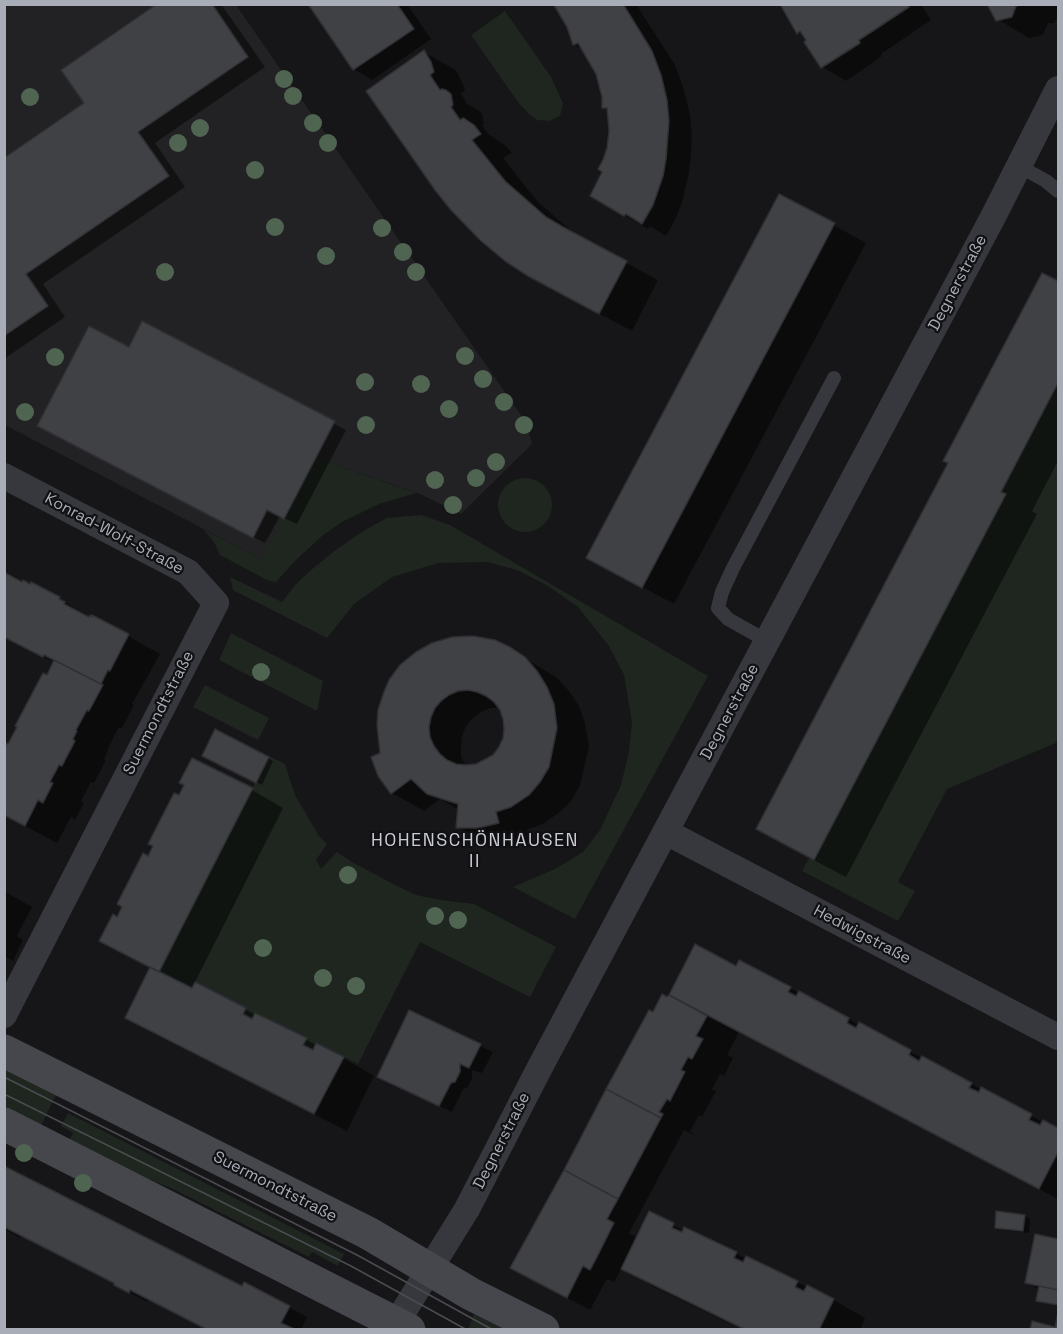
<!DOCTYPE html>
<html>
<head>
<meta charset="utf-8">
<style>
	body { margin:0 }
	#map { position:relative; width:1063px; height:1334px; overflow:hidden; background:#161618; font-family:"Space Grotesk",sans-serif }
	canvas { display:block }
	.frame { position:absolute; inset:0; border:6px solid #a8adb8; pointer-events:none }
</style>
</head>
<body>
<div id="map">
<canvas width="1063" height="1334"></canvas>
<div class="frame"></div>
</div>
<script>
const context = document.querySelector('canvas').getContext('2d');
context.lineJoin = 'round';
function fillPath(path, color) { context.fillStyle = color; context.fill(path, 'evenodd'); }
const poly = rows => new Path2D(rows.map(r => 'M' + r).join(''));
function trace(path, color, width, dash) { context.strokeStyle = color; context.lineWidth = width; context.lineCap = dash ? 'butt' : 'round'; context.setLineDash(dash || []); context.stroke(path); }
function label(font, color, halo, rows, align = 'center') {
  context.font = font + ' "Space Grotesk",sans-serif'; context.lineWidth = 4.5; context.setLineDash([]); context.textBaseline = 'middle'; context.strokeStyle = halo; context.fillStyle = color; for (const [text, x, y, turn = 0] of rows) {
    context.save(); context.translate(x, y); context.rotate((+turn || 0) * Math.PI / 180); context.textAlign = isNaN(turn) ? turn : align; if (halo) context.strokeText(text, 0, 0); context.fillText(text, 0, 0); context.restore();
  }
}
const built = poly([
	[4,5,236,5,527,424,532,444,461,514,420,494,339,466,280,569,5,425]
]);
const green = poly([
	[505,11,551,77,563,103,560,116,549,121,537,120,529,114,518,102,471,35],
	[1058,383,1058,742,947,789,898,882,915,891,898,921,802,871,810,857,814,859,1006,495,1001,492],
	[316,458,416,493,379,504,342,522,322,536,296,560,276,582,269,581,220,555,214,542,203,529,261,559,282,517,285,518],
	'498 505a27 27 0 1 1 54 0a27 27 0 1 1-54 0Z',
	[421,515,450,525,708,676,575,919,513,887,555,869,583,852,600,830,621,785,629,752,632,722,624,675,609,646,578,607,548,586,517,570,487,562,438,563,392,577,354,604,327,638,233,590,230,577,282,602,295,585,311,570,333,552,365,530,387,518],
	[231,633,323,681,317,711,219,660],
	[205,685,269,718,258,740,193,707],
	[269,756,285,764,295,795,319,836,327,844,316,860,321,869,337,852,352,862,397,886,416,895,440,900,474,904,556,947,530,997,420,942,358,1064,317,1043,313,1050,303,1045,306,1038,256,1013,252,1019,243,1014,246,1008,195,983,192,988,159,972],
	[4,1066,61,1085,39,1130,5,1112],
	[68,1113,344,1254,338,1266,312,1252,309,1257,171,1188,85,1153,67,1145,73,1133,61,1126],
	[474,1314,504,1329,468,1329]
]);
const shadow = poly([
	[160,4,221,4,265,67,155,143,185,187,43,284,65,317,4,359,4,159,86,103],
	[310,4,407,4,431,39,372,80,354,69],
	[556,4,636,4,675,65,684,90,690,115,692,135,691,154,689,173,682,202,676,218,666,236,650,226,648,229,592,196,604,171,611,131,609,110,604,107,604,96,597,73,583,50,574,44,568,26],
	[782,4,921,4,931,20,881,54,882,56,846,81,822,67,806,42,808,40,806,37,798,32],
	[988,4,1058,4,1058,16,1054,23,1048,23,1043,35,1029,38,997,19],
	[424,52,456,70,462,82,465,90,461,94,467,104,478,110,482,114,484,124,482,125,488,134,506,146,512,153,503,158,537,201,578,237,658,280,632,331,562,294,452,209],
	[780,196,866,243,674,604,620,575],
	[1043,275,1058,283,1058,461,1032,511,1037,514,846,877,789,847,950,463],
	[143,323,346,430,297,524,280,516,265,543,51,432,129,349],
	[4,570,28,584,59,599,93,618,93,617,128,636,160,654,132,704,134,705,122,728,119,727,107,750,108,750,104,759,106,760,94,783,91,782,81,801,84,803,75,820,71,817,57,843,4,815,9,746,55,663,4,636],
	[509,649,556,677,569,691,579,706,585,723,589,747,580,785,572,800,560,812,543,824,527,830,530,841,511,845,489,846,458,827,459,810,440,799,424,811,392,793,382,754,378,725],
	[490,708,500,708,506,729,504,738,494,756,476,766,465,765,461,756,461,745,462,736,466,726,472,719,481,712],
	[216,731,273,761,262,785,204,755],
	[252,790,283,808,194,984,343,1058,374,1076,347,1131,158,1036,127,1018,151,968,101,940,118,919,180,797],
	[4,891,32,907,17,936,23,940,13,961,6,957,4,960],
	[695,946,737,968,790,988,1058,1130,1058,1199,739,1032,727,1055,733,1058,724,1076,720,1074,712,1089,716,1091,702,1117,699,1115,690,1132,694,1134,693,1135,684,1130,629,1233,638,1238,650,1213,684,1231,736,1253,746,1259,747,1258,834,1300,865,1318,860,1330,743,1330,654,1287,622,1268,614,1282,607,1279,590,1310,535,1281,653,1014,668,999],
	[410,1012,493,1052,482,1073,472,1070,472,1079,467,1088,463,1089,452,1112,391,1083],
	[4,1168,242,1288,289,1307,307,1317,301,1330,208,1330,148,1299,147,1302,115,1284,116,1283,21,1235,20,1238,4,1229],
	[1025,1216,1030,1219,1029,1233,1002,1230,996,1227],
	[1036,1236,1058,1240,1058,1306,1043,1303,1038,1300,1040,1290,1027,1283]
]);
const building = poly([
	[157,4,212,4,248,57,138,132,169,176,26,274,48,306,4,336,4,158,84,103,61,70,157,4],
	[308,4,397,4,414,29,353,70,308,4],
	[623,4,652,51,661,75,667,100,669,121,666,159,663,176,653,205,642,224,626,214,624,216,590,196,602,172,598,169,603,160,607,148,609,131,607,108,602,108,602,97,596,74,578,43,573,45,567,27,554,5,623,4],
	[780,4,908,4,909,7,859,40,860,43,821,68,804,42,806,40,800,31,797,34,780,4],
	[987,4,1023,4,1016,6,1012,17,996,21,987,4],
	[424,50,431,62,434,72,430,75,440,90,442,89,446,90,451,94,453,105,451,107,460,120,463,118,465,119,474,125,481,134,472,140,505,181,546,217,563,227,627,261,599,314,528,276,505,261,480,240,451,210,435,190,366,91,424,50],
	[779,194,835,223,642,588,586,558,779,194],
	[1042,273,1058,281,1058,383,1001,492,1006,494,814,860,756,829,948,463,943,461,1042,273],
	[142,321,335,421,284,519,267,510,253,538,37,426,89,326,129,347,142,321],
	[4,572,22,582,23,580,30,584,31,582,60,597,59,599,65,602,64,604,89,617,90,615,92,617,92,615,129,634,110,671,108,670,101,684,44,655,43,657,4,637,4,572],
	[473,636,495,640,510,647,525,657,537,671,547,687,554,704,557,728,549,767,540,782,529,795,511,807,496,812,499,823,478,828,456,828,458,804,427,794,411,779,391,794,378,776,371,757,380,753,377,725,378,710,384,692,389,680,400,665,416,652,432,643,452,637,473,636],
	[468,690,477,692,486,696,494,702,500,710,503,719,504,729,503,738,499,747,493,755,476,764,466,765,456,764,447,760,440,754,434,746,430,737,429,727,431,717,435,708,441,701,449,695,458,691,468,690],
	[54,660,103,685,89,711,87,710,76,730,77,731,73,739,75,741,62,766,59,765,50,782,53,783,43,803,38,800,25,826,4,815,4,747,6,743,8,744,17,727,15,726,43,673,47,675,54,660],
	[215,729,269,757,256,783,202,756,215,729],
	[192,758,253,788,159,972,99,941,113,914,117,917,122,907,117,904,143,853,148,856,153,846,148,844,174,793,179,795,184,785,179,783,192,758],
	[695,944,736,966,739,960,791,987,788,992,796,996,799,991,849,1018,847,1023,856,1028,859,1022,911,1050,909,1055,919,1061,922,1056,972,1083,969,1088,979,1092,981,1087,1032,1114,1029,1120,1040,1125,1043,1120,1058,1128,1058,1152,1039,1189,669,995,695,944],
	[150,967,192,988,195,982,246,1008,243,1014,252,1019,255,1013,307,1038,303,1045,313,1050,316,1043,344,1057,314,1114,125,1018,150,967],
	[662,994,667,997,669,995,707,1016,696,1036,703,1039,692,1059,688,1057,681,1070,685,1072,670,1101,667,1099,659,1112,663,1114,661,1118,606,1089,649,1010,653,1012,662,994],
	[409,1010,481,1044,469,1068,460,1064,460,1072,455,1082,451,1083,439,1106,377,1077,409,1010],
	[606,1089,661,1118,618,1199,564,1170,606,1089],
	[4,1166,242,1286,244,1282,290,1306,281,1323,292,1328,291,1330,208,1330,130,1290,129,1293,114,1285,114,1283,4,1227,4,1166],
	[564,1170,618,1199,607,1219,614,1223,597,1257,590,1270,583,1266,567,1298,510,1268,564,1170],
	[649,1211,674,1223,672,1228,682,1232,684,1227,737,1252,734,1258,743,1262,746,1256,798,1281,795,1287,804,1291,807,1285,834,1299,819,1330,746,1330,621,1269,649,1211],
	[996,1211,1025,1215,1023,1231,995,1228,996,1211],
	[1035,1234,1058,1239,1058,1290,1025,1283,1035,1234],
	[1039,1286,1058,1290,1058,1305,1036,1301,1039,1286],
	[1058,1313,1058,1330,1030,1330,1032,1321,1055,1327,1058,1313]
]);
const service = poly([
	[1019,166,1046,181,1058,191],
	[767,641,728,619,718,608,722,592,733,568,834,378]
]);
const minor = poly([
	[4,476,188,572,216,603,4,1015],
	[666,832,1058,1037],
	[392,1330,467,1209,539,1069,993,217,1058,89]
]);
const secondary = poly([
	[4,1051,368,1233,471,1294,543,1330],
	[4,1124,409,1330]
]);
const tram = poly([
	[4,1077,357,1255,493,1330],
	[4,1094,351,1266,467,1330]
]);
const trees = [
	[284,79],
	[293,96],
	[30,97],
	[313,123],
	[200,128],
	[178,143],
	[328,143],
	[255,170],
	[275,227],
	[382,228],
	[403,252],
	[326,256],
	[165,272],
	[416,272],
	[465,356],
	[55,357],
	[483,379],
	[365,382],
	[421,384],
	[504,402],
	[449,409],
	[25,412],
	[366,425],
	[524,425],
	[496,462],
	[476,478],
	[435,480],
	[453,505],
	[261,672],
	[348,875],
	[435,916],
	[458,920],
	[263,948],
	[323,978],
	[356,986],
	[24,1153],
	[83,1183]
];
const streetNames = [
	["Degnerstraße",958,283,-62],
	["Konrad-Wolf-Straße",114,534,28],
	["Degnerstraße",730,712,-62],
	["Suermondtstraße",159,713,-63],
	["Hedwigstraße",862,935,28],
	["Degnerstraße",502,1141,-63],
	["Suermondtstraße",275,1187,27]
];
const neighbourhoodNames = [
	["HOHENSCHÖNHAUSEN",475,841],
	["II",475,862]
];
fillPath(built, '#222225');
fillPath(green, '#1e261f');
fillPath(shadow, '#0007');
fillPath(building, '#404145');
trace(building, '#303034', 1.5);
trace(service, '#37383d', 14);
trace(minor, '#37383d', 26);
trace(secondary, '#45474d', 33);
trace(tram, '#4a4c52', 1.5);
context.fillStyle = '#506452';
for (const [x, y] of trees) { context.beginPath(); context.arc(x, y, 9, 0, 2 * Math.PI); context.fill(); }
label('16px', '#a8adb8', '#111113', streetNames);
context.letterSpacing = '1.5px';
label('18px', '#c9ccd4', '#111113', neighbourhoodNames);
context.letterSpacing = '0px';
</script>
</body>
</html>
